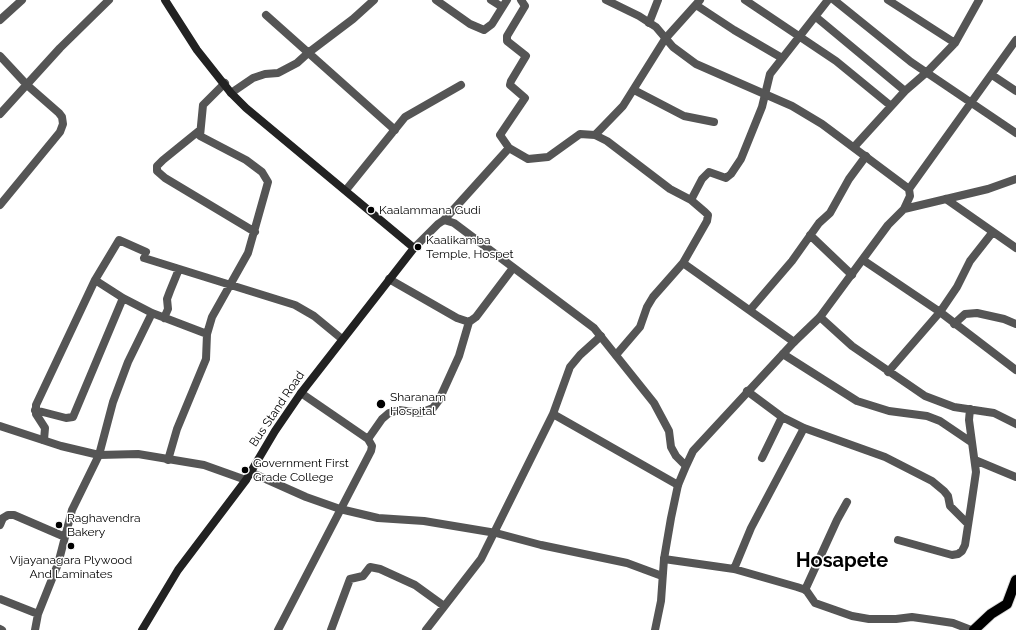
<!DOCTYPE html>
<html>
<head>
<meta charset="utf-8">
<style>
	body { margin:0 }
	canvas { display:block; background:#fff }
</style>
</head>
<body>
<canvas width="1016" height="630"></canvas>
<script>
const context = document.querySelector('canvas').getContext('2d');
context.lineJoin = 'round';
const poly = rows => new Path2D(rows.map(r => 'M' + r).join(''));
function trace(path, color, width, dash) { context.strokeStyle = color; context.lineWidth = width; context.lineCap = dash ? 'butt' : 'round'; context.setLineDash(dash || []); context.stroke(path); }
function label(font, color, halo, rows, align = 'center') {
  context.font = font + ' Raleway,sans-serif'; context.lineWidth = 3; context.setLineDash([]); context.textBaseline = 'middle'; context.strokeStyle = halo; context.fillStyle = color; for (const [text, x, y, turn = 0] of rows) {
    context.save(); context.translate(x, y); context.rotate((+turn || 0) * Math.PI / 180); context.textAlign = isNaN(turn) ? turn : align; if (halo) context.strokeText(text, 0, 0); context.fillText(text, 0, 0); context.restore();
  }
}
const minor = poly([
	[436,0,470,24,484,30,492,24,507,0],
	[491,0,502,7],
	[745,0,836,61,891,106],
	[834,0,911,62,1016,133],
	[888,0,955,43],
	[696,5,734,30,782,58],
	[266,15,395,130],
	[816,17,905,91],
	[649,23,658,0],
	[0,56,27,85,59,113,62,117,63,124,60,132,0,205],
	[992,75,1016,91],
	[634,90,684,116,714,122],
	[231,93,253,78,265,74,278,73,297,63,308,53,353,19,374,0],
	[0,114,60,48,109,0],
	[200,130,163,160,157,166,157,171,165,178,255,232],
	[595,135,623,106,665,39,700,0],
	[854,147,905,91,927,72,955,43,979,0],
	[509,148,500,135,525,98,510,85,511,81,526,56,507,41,507,36,525,6,521,0],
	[909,189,1016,40],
	[346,190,405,117,461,85],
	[946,199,1016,248],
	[691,200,702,179,709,172,726,178,731,174,741,159,762,107,770,74,828,0],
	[444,220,509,148,528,159,548,157,580,134,595,135,607,141,670,189,691,200,705,212,708,215,707,221,683,263,653,297,647,307,640,327,616,355],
	[810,235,852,275],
	[144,258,295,305,314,316,342,339],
	[863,260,940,312,1016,370],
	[683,263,794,342],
	[389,279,457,318,469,322,476,317,513,268],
	[95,280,123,298,152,313,207,334],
	[750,310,792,261,819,223,830,213,849,179,866,156],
	[820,317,852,346,925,396,954,407,994,413,1016,424],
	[164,318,168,309,167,299,170,291,179,269],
	[954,324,965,314,977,313,1004,319,1016,324],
	[783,354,857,401,889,411,927,416,940,421,971,442],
	[888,372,940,312,957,287,970,261,992,233],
	[747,391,782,417,804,428,885,457,932,481,944,491,948,496,950,506,968,524],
	[35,410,66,418,73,417,123,298],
	[553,414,678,485],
	[368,439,382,419,389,413,399,410,420,413,433,408,439,400,459,356,469,322],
	[44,440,45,428,36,414,36,405,95,280,119,240,146,252],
	[762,458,782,417],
	[168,460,177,429,206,359,207,334,212,317,248,253,268,182,262,172,246,160,200,136,203,105,225,83],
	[975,460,1016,477],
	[0,525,3,518,8,515,14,515,65,537],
	[898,540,952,555,958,554,962,551,965,545,971,506,976,472,969,420,970,409],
	[664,559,734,569,797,587,806,590,815,603,852,616,869,619,896,619,912,617,933,620,953,623,971,630],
	[734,569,751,528,804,428],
	[805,590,837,520,847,502],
	[0,599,38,614],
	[0,629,2,630],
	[35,630,38,614,58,564,72,510,99,455,113,402,128,362,152,313],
	[278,630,371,451,372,446,368,439,301,393],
	[331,630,350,579,363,576,370,567,380,569,415,585,444,606],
	[426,630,481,559,553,414,570,367,580,355,601,336]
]);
const tertiary = poly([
	[606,0,639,16,656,27,673,47,696,64,792,106,822,124,909,189,910,196,904,209],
	[0,20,22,0],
	[414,248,438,224,444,220,454,223,594,328,654,403,669,431,671,447,676,456,686,466,678,485,671,518,664,559,661,601,655,630],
	[0,426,61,446,99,455,138,454,204,465,246,480],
	[686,466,693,451,794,342,820,317,888,225,904,209,988,189,1016,179],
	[250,472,306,497,340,509,378,518,424,521,496,533,541,545,627,563,662,576]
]);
const secondary = poly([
	[142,630,178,570,246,480,275,431,301,393,414,248,246,108,231,93,197,50,165,0]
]);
const primary = poly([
	[974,630,991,614,1007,604,1016,580]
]);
const markers = [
	[371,210,4,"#000"],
	[418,247,4,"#000"],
	[381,404,5,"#000"],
	[245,470,4,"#000"],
	[59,525,4,"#000"],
	[71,546,4,"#000"]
];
const poiNames = [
	["Kaalammana Gudi",379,210],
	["Kaalikamba",426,240],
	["Temple, Hospet",426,254],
	["Sharanam",390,397],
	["Hospital",390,411],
	["Government First",253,463],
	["Grade College",253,477],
	["Raghavendra",67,518],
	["Bakery",67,532],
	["Vijayanagara Plywood",71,560,"center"],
	["And Laminates",71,574,"center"]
];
const streetNames = [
	["Bus Stand Road",277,409,-56]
];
const townNames = [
	["Hosapete",842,561]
];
trace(primary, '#dbdbdb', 12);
trace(minor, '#555', 8);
trace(tertiary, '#555', 8);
trace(secondary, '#222', 8);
trace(primary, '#000', 10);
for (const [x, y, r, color] of markers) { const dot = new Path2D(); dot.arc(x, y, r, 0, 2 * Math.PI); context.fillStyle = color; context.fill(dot); trace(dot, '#fff', 1.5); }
label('12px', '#000', '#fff', poiNames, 'left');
label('12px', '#000', '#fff', streetNames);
label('bold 20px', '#000', '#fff', townNames);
</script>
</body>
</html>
